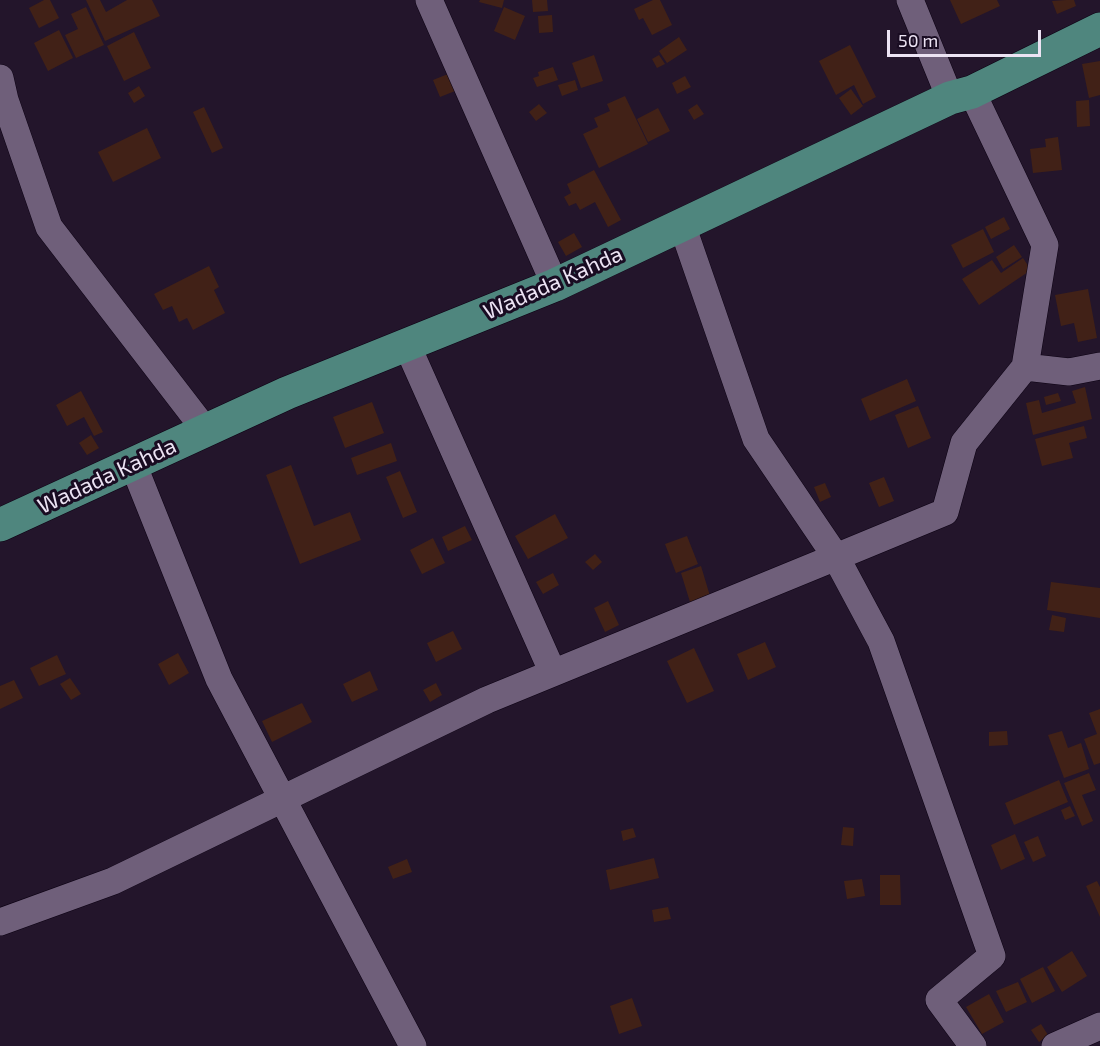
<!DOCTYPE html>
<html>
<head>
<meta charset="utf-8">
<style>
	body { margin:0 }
	#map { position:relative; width:1100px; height:1046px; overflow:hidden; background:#23152b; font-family:"Exo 2",sans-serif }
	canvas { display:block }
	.scale { position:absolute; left:887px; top:30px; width:154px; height:27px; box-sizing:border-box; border:3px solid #ece3f3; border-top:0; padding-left:8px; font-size:18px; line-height:21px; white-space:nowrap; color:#ece3f3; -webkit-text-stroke:4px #190c22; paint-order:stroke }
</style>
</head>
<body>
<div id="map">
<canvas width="1100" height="1046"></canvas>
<div class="scale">50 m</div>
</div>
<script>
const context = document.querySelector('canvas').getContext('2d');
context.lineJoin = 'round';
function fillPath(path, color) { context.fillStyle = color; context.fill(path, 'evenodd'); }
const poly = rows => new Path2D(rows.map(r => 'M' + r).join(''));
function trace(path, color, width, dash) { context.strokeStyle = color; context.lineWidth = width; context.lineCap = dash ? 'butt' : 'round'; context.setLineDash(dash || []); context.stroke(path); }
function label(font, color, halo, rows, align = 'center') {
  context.font = font + ' "Exo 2",sans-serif'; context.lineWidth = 6; context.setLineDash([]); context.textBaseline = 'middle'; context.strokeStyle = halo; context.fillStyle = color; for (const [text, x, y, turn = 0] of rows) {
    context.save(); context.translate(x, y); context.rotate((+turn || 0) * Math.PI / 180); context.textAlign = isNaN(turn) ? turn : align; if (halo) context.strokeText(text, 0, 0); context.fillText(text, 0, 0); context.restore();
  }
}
const building = poly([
	[44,0,50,0,59,18,39,28,29,8],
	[86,0,100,0,106,12,127,0,152,0,160,16,105,41],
	[480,0,504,0,502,8,479,2],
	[532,0,547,0,548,11,533,12],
	[653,0,660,0,672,25,652,35,643,18,639,20,634,9],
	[950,0,997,0,1000,6,961,24],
	[1066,0,1074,0,1076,6,1057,14,1052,1],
	[86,7,104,45,76,58,65,35,78,29,71,14],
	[504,7,525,16,515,40,494,31],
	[552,15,553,32,539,33,538,16],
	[59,30,73,58,48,71,34,43],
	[134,32,151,68,124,81,107,46],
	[679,37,687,50,667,63,659,51],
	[850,45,876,97,863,104,854,85,836,95,819,61],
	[594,55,603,81,581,88,572,63],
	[659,55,665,64,657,68,652,59],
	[1100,61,1100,95,1089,98,1082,64],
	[553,67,558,80,537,87,533,78,539,76,538,72],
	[458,70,465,87,440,97,433,80],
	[685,76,691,87,677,94,672,83],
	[575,80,578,90,562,96,558,85],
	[139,86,145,96,134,103,128,93],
	[851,89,863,106,851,115,839,98],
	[625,96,648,144,599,168,583,134,598,127,594,118,610,111,607,104],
	[1089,100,1090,126,1077,127,1076,101],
	[539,104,547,113,536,121,529,112],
	[697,104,704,114,694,120,688,110],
	[204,107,223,148,212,153,193,112],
	[658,108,670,131,648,142,637,119],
	[147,128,161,158,113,182,98,152],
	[1058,137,1062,170,1033,173,1030,149,1046,147,1045,139],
	[594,170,621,220,608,227,595,202,580,210,576,203,569,206,564,197,571,193,567,184],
	[1004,217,1010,229,991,239,985,227],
	[983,229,994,252,963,268,951,245],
	[574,233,582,247,566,256,558,242],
	[1014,245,1022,257,1003,269,996,257],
	[1023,258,1031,270,979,305,962,279,992,260,1001,273],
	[209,266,219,287,214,290,225,313,193,330,187,318,179,322,172,306,163,310,154,294],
	[1088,289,1097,338,1078,342,1074,323,1061,326,1055,295],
	[907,379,916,401,870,421,861,399],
	[1085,387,1092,419,1033,435,1026,403,1039,400,1042,413,1076,403,1072,391],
	[81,391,103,432,94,436,84,417,67,426,56,405],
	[1058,393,1061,401,1046,405,1044,397],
	[372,402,384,433,345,448,333,417],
	[918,406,931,438,908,448,895,415],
	[1084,426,1087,438,1069,443,1073,458,1042,466,1035,439],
	[91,435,99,448,87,455,79,443],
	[391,443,397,461,357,475,351,458],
	[291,465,314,526,350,512,361,540,300,564,266,475],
	[400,471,417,512,403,518,386,477],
	[884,477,894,501,879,507,869,483],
	[825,483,831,497,820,502,814,487],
	[555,514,568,538,528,559,515,536],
	[465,526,472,540,448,551,442,537],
	[687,536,698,564,676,573,665,544],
	[433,538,445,563,422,574,410,550],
	[595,554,602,562,593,570,585,562],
	[701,566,710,596,690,602,681,573],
	[553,573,559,585,543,594,536,582],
	[1051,582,1100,588,1100,618,1047,610],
	[608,601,619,625,605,632,594,608],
	[1052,615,1066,618,1064,632,1049,630],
	[453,631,462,649,436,662,427,643],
	[765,642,776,667,748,680,737,654],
	[694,648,714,691,687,703,667,661],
	[178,653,189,673,169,685,158,664],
	[57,655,66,674,39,686,30,668],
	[370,671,378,690,352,702,343,684],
	[70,678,81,694,71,700,60,684],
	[14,680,23,698,0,709,0,686],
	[436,683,442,695,430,702,423,690],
	[302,703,312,722,272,742,262,721],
	[1100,709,1100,763,1094,765,1084,739,1097,734,1089,713],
	[1007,731,1008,745,989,746,989,732],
	[1062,731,1068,748,1081,743,1089,769,1064,778,1048,735],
	[1089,773,1096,790,1082,795,1093,821,1082,826,1064,783],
	[1059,780,1068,802,1014,825,1005,803],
	[1070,806,1075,816,1065,820,1061,810],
	[843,827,854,828,853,846,841,845],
	[633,828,636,837,623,841,621,831],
	[1015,834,1025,859,1001,870,991,845],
	[1038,836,1046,856,1033,862,1024,842],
	[654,858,659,878,610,890,606,870],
	[407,859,412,872,393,879,388,867],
	[880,875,900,875,901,905,880,905],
	[862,879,865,896,847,899,844,881],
	[1097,881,1100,887,1100,917,1086,886],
	[668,907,671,919,654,922,652,910],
	[1072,951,1087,976,1062,992,1047,967],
	[1043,967,1055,991,1032,1003,1020,979],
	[1018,982,1027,1002,1006,1012,996,991],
	[989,994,1004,1022,982,1034,966,1007],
	[632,998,642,1026,619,1034,610,1006],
	[1041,1024,1048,1035,1039,1042,1031,1030]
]);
const minor = poly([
	[429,0,555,285],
	[910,0,950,98],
	[0,78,5,100,49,227,206,431],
	[972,92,1045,245,1025,367,964,443,945,512,836,557,881,641,992,956,939,1000,973,1046],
	[407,345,553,673],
	[1025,367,1069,372,1100,366],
	[133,464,219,679,413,1046],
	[0,922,113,881,487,700,836,557,756,439,682,225],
	[1055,1046,1100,1026]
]);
const major = poly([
	[0,525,287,393,555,285,950,98,972,92,1100,29]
]);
const streetNames = [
	["Wadada Kahda",553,283,-24],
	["Wadada Kahda",107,476,-25]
];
fillPath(building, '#412117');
trace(minor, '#0c0213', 28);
trace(major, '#0c0213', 34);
trace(minor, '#6f5f7a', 27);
trace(major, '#4f867e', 33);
label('22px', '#ece3f3', '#190c22', streetNames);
</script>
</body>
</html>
